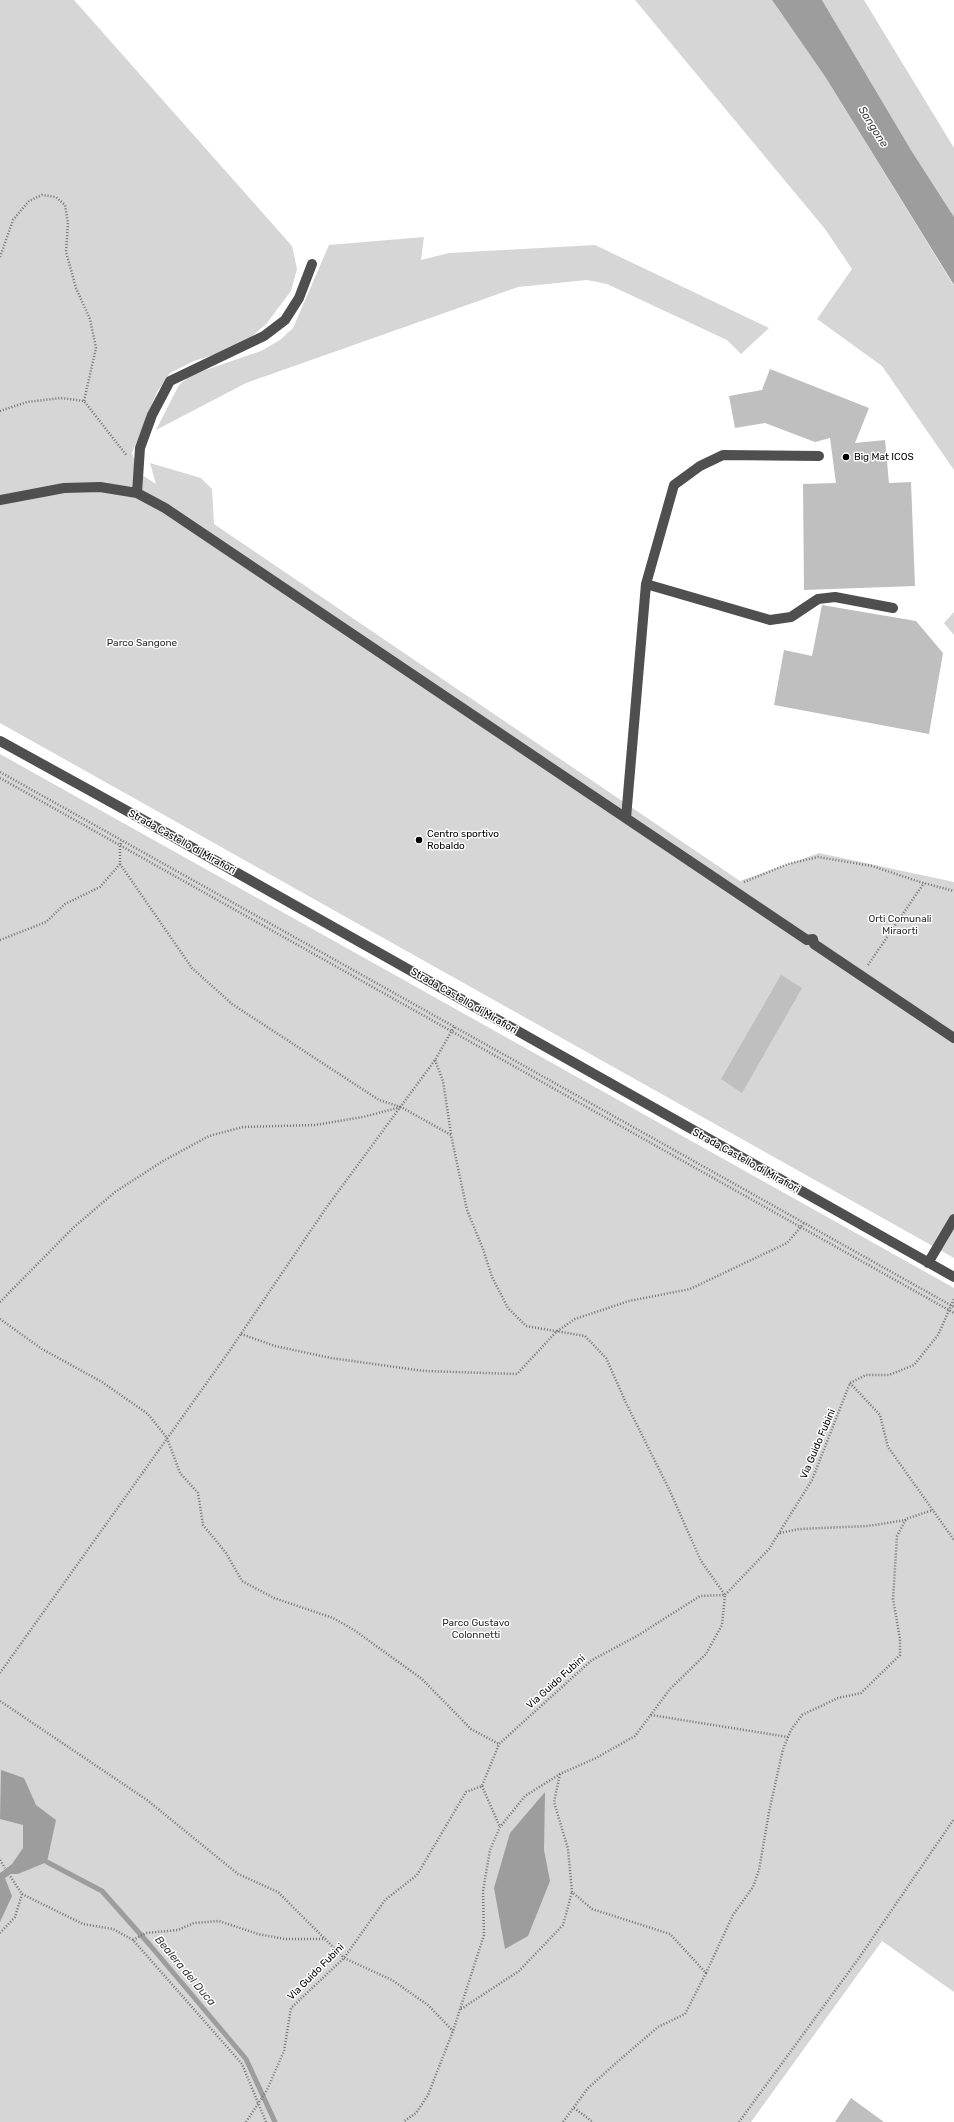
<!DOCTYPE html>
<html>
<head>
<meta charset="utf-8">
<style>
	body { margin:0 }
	canvas { display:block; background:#fff }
</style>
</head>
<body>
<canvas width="954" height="2122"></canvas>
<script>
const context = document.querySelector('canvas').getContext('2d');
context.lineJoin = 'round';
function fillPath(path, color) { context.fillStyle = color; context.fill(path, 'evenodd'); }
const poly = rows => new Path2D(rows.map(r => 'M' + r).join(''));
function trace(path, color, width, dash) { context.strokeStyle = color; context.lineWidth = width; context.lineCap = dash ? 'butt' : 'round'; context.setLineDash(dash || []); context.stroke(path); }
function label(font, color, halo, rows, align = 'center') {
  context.font = font + ' Rubik,sans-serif'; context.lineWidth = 3; context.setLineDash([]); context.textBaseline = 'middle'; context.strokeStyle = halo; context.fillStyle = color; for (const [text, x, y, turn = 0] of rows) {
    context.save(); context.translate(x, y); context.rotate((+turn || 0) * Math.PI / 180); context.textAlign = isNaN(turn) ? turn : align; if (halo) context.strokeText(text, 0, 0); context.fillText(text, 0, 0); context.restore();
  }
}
const green = poly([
	[0,0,74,0,292,246,297,269,291,291,267,323,250,338,222,352,194,361,170,373,157,392,132,453,139,473,156,484,150,463,201,478,212,489,214,524,740,881,819,853,954,882,954,1258,0,723],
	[635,0,772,0,826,78,954,286,954,470,882,366,817,319,852,269,825,229],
	[822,0,864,0,954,148,954,217,911,150],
	[424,237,421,260,449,253,595,245,769,328,741,354,727,340,607,284,587,280,518,287,246,383,156,430,179,385,191,375,261,351,280,340,293,328,329,245],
	[954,612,954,635,944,623],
	[0,754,954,1288,954,1992,882,1941,751,2122,0,2122]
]);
const water = poly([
	[772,0,822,0,911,150,954,217,954,285,826,78],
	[1,1770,24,1778,36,1805,56,1820,47,1862,18,1874,11,1874,5,1878,12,1896,0,1922,0,1873,12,1864,23,1848,23,1825,0,1819],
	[545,1792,544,1850,550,1881,528,1936,505,1949,494,1888,510,1833]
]);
const stream = poly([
	[47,1862,102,1891,149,1944,246,2059,275,2122]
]);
const building = poly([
	[770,369,869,408,855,443,885,440,889,483,911,482,915,586,804,590,803,484,836,483,830,438,815,442,765,423,735,428,729,396,762,390],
	[822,605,916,621,943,653,929,734,774,705,784,650,812,656],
	[781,975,802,988,742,1093,721,1079],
	[851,2098,884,2122,835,2122]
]);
const path = poly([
	[0,257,13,220,29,201,42,195,56,197,65,205,68,223,66,252,76,288,90,319,96,348,84,401],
	[0,411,27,402,61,398,84,401,127,456],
	[0,772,954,1307],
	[0,778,954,1313],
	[120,864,192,968,232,1004,379,1100,401,1107,451,1135,467,1210,483,1249,492,1277,508,1308,526,1326,585,1336,606,1358,627,1405,669,1489,701,1561,725,1595,722,1625,706,1654,670,1689,635,1736,596,1758,560,1774,525,1796,500,1827,490,1850,483,1891,484,1935,453,2031,428,2095,416,2113,403,2122],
	[744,882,788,864,818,857,872,866,920,882,954,891],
	[0,940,46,922,65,904,100,887,120,864,120,845,122,841],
	[868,965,924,883],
	[435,1060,443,1081,451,1134],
	[0,1302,73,1228,115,1192,163,1161,209,1136,243,1127,315,1125,363,1117,401,1107],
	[0,1319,42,1349,102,1382,148,1414,167,1438,180,1473,198,1493,203,1525,226,1553,242,1581,274,1598,333,1618,354,1630,422,1679,471,1729,499,1744],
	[241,1334,275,1346,331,1358,424,1371,517,1374,556,1332,575,1319,629,1301,690,1289,787,1243,804,1223],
	[850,1383,880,1415,888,1447,954,1540],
	[780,1533,799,1529,868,1526,906,1520],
	[0,1673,228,1353,326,1208,435,1060,454,1027],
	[0,1701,147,1800,238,1874,278,1892,325,1939],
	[651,1715,788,1737],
	[560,1774,554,1802,568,1849,572,1892,592,1909,670,1934,706,1973,685,2014,658,2027,616,2063,588,2088,563,2122],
	[482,1786,500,1827],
	[0,1860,5,1868],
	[22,1894,83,1924,113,1929,133,1940,242,2064,266,2122],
	[0,1933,15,1917,22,1894,10,1876],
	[133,1940,146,1933,178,1930,194,1923,219,1921,258,1934,285,1939,325,1939,344,1958,392,1980,428,2005,453,2031],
	[706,1973,733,1915,753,1887,759,1870,769,1812,783,1749,791,1730,802,1715,838,1698,861,1693,900,1655,900,1639,893,1599,897,1536,906,1519,933,1510],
	[461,2009,519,1971,563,1925,572,1892],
	[574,2108,593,2122],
	[246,2122,267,2090,284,2051,291,2008,344,1958,385,1900,417,1875,466,1792,482,1786,499,1744,592,1660,637,1636,700,1596,725,1595,769,1549,812,1480,850,1383,866,1375,889,1375,914,1365,938,1335,954,1299],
	[739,2122,859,1958,954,1819]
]);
const minor = poly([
	[137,493,140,448,152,415,170,381,264,336,285,320,299,298,312,264],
	[0,500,64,488,100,487,137,493,165,508,807,940,813,939,814,944,954,1038],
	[646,584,770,620,791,617,818,599,835,597,893,608],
	[0,741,138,817,954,1277],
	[626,818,646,584,674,485,700,466,723,455,819,456],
	[928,1263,954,1219]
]);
const markers = [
	[846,457,4,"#000"],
	[419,840,4,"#000"]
];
const poiNames = [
	["Big Mat ICOS",854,457],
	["Centro sportivo",427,834],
	["Robaldo",427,846]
];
const parkNames = [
	["Parco Sangone",142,643],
	["Orti Comunali",900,919],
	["Miraorti",900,931],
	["Parco Gustavo",476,1623],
	["Colonnetti",476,1635]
];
const streetNames = [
	["Strada Castello di Mirafiori",182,842,29],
	["Strada Castello di Mirafiori",464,1001,30],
	["Strada Castello di Mirafiori",746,1161,29],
	["Via Guido Fubini",818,1444,-67],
	["Via Guido Fubini",556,1682,-42],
	["Via Guido Fubini",316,1972,-45]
];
const waterNames = [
	["Sangone",873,127,58],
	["Bealera del Duca",185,1971,50]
];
fillPath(green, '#d6d6d6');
fillPath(water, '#9d9d9d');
trace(stream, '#9d9d9d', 5);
fillPath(building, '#bfbfbf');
trace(path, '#717171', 2.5, [1, 2]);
trace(minor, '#4f4f4f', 10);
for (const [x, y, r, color] of markers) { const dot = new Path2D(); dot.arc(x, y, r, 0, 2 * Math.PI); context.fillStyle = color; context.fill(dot); trace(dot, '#fff', 1.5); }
label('10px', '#000', '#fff', poiNames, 'left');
label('10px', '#2d2d2d', '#fff', parkNames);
label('10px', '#000', '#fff', streetNames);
label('italic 11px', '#3e3e3e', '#fff', waterNames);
</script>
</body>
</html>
